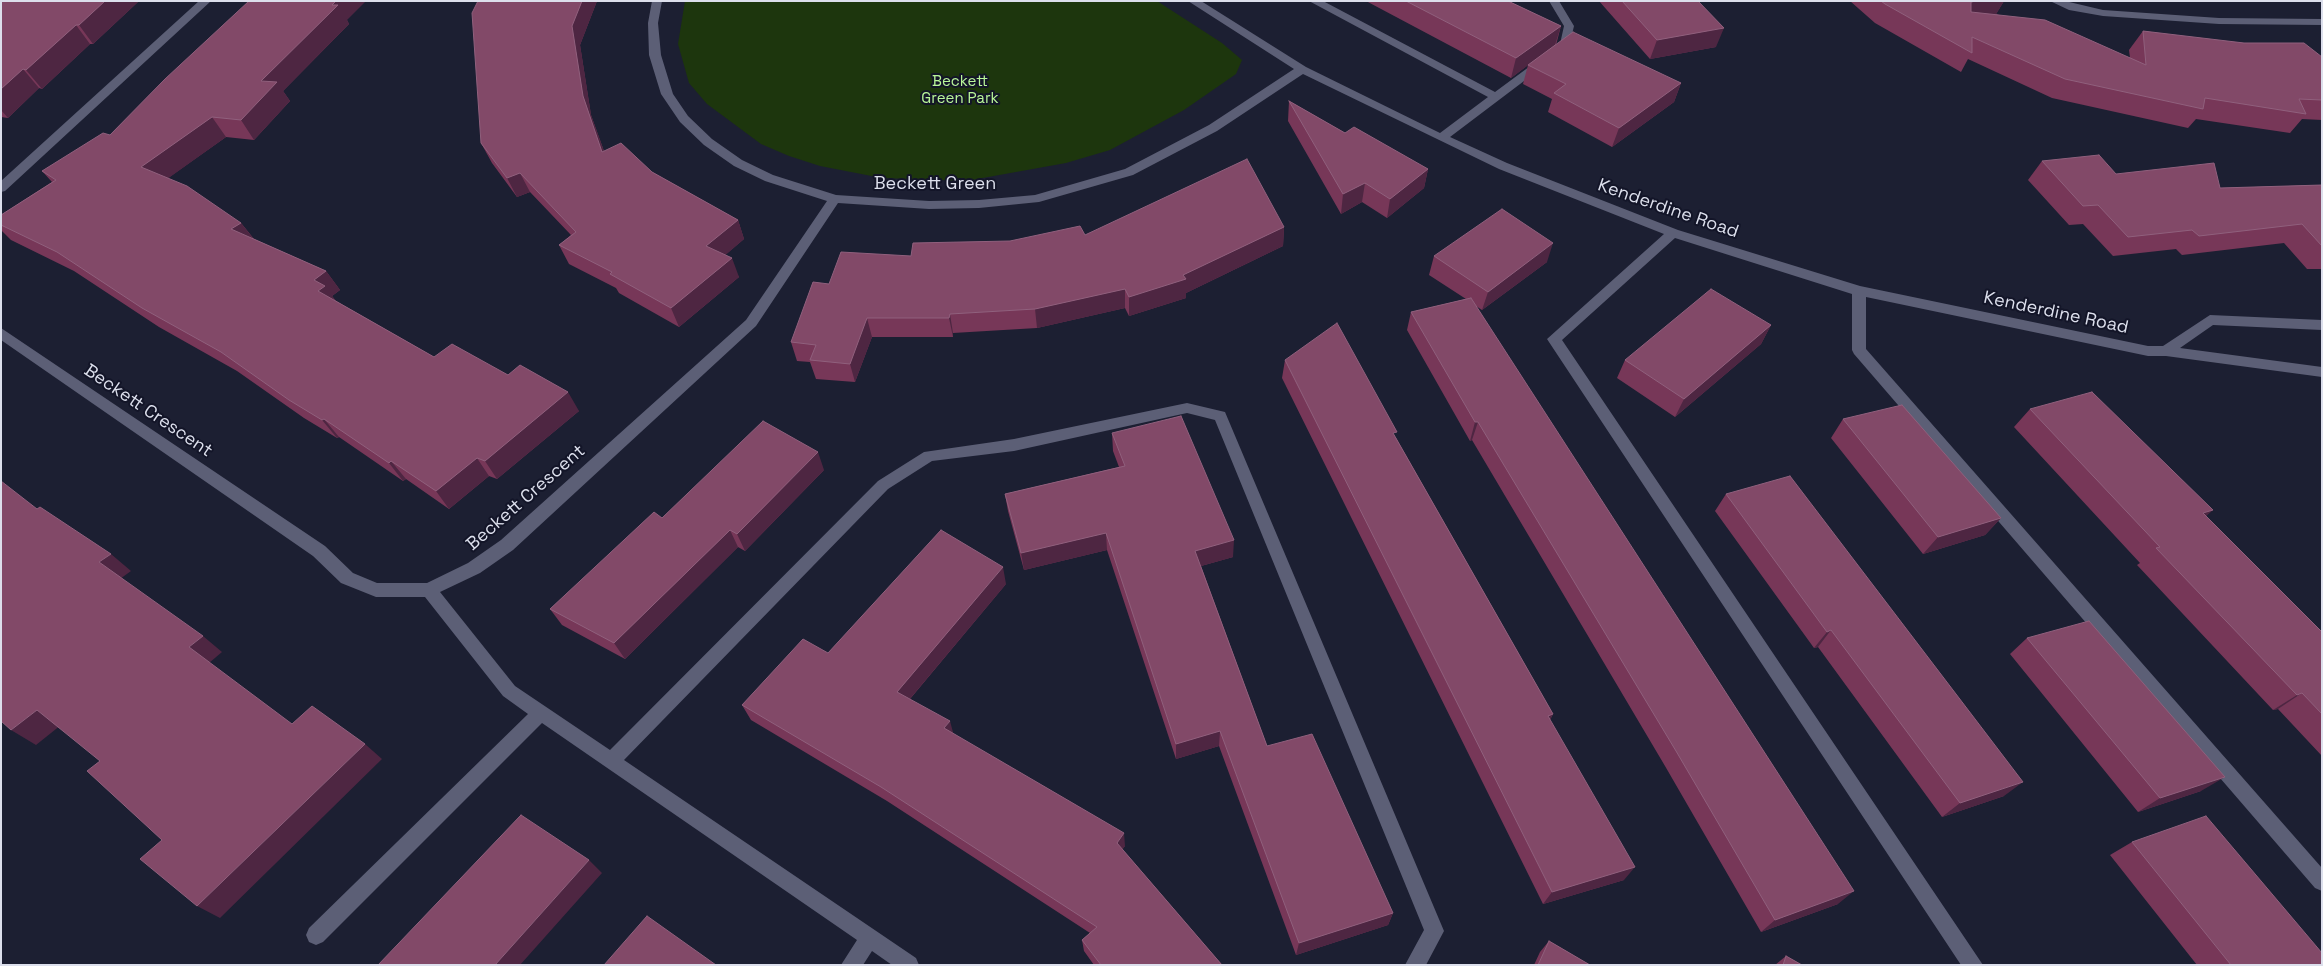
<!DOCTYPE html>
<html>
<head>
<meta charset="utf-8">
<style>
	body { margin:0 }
	#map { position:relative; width:2323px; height:966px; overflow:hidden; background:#1c1f32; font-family:"Space Grotesk",sans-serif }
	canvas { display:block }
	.frame { position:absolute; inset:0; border:2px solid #dcdfec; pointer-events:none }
</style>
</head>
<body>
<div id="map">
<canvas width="2323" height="966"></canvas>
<div class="frame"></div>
</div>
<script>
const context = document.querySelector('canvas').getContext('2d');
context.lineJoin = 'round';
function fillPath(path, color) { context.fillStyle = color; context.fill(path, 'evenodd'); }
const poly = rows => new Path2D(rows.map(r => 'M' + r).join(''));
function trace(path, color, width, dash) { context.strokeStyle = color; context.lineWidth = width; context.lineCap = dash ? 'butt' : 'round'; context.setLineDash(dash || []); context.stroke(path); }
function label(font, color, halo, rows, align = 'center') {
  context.font = font + ' "Space Grotesk",sans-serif'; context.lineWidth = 4; context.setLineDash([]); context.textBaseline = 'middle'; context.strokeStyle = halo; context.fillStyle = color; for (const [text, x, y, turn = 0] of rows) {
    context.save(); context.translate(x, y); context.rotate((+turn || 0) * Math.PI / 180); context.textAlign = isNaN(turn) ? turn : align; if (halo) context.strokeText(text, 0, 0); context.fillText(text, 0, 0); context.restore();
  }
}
const green = poly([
	[685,1,1157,1,1222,43,1242,60,1236,74,1184,110,1110,150,1066,163,966,181,882,178,820,166,789,156,761,144,707,104,689,83,678,44]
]);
const minor = poly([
	[199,1,211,1,5,191,1,192,1,181,199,1],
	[652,1,662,1,658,23,661,55,673,94,688,116,712,139,742,160,773,175,836,195,929,201,979,200,1035,195,1125,169,1209,125,1294,69,1188,1,1201,1,1306,67,1440,133,1488,97,1309,1,1323,1,1495,92,1560,44,1564,26,1549,1,1559,1,1574,26,1569,47,1450,137,1507,163,1678,230,1860,286,2148,346,2163,346,2210,315,2322,320,2322,330,2213,325,2180,348,2322,367,2322,377,2166,356,2148,356,1866,297,1866,349,2322,868,2322,891,2315,888,1854,354,1852,350,1852,294,1675,238,1562,340,1983,965,1961,965,1547,339,1664,234,1499,169,1303,74,1217,131,1133,175,1039,202,979,208,929,209,838,203,756,326,513,550,480,573,440,592,515,686,610,750,878,481,924,452,1014,439,1187,403,1225,412,1444,931,1426,965,1405,965,1424,930,1215,420,1187,413,1014,451,932,461,888,489,624,760,916,958,919,965,892,965,872,951,863,965,841,965,857,940,542,723,323,942,316,945,309,942,306,935,309,928,528,714,503,696,425,597,376,597,341,583,313,556,1,340,1,328,325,546,353,573,377,583,427,583,468,563,501,540,746,320,827,201,765,181,734,166,704,145,680,122,661,94,649,55,648,23,652,1],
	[2050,1,2065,1,2103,10,2219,18,2322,19,2322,25,2219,24,2103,16,2069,10,2050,1]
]);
const wall = poly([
	[1,1,139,1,93,44,90,44,42,89,39,88,8,118,1,117],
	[478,1,597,1,580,45,591,115,604,151,652,172,738,220,744,239,725,255,739,277,679,327,619,293,616,288,569,264,559,245,571,235,530,192,517,197,492,163,481,143],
	[1366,1,1508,1,1561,26,1556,45,1681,83,1674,102,1612,147,1548,112,1552,99,1523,84,1528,65,1511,78],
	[1599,1,1698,1,1716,47,1650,59],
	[1850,1,2004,1,1996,14,2130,58,2129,50,2143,31,2322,57,2322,120,2302,119,2290,133,2196,119,2188,128,2052,98,1968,59,1961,72,1875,23],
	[347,20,349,24,283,91,290,101,254,140,226,137,168,178,241,223,254,239,326,271,340,290,332,296,336,301,434,357,508,375,579,411,497,479,489,476,449,509,406,479,403,481,339,437,337,438,304,418,237,371,159,327,74,271,11,240,1,230,1,215,52,182,42,171,110,135],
	[1289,101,1345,133,1428,169,1424,188,1387,218,1362,202,1341,214,1288,121],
	[2042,161,2116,174,2220,188,2322,185,2322,269,2307,269,2284,243,2182,255,2176,249,2113,256,2083,224,2069,225,2028,180],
	[1284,227,1283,246,1186,293,1186,298,1129,316,1125,308,1037,328,953,333,953,337,872,337,855,382,816,379,810,362,797,361,791,342,829,284,911,256,1010,241,1085,235],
	[1434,256,1547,262,1482,310,1476,306,1838,904,1761,932,1665,766,1472,440,1470,441,1407,330,1411,312,1466,299,1429,275],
	[1771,325,1761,344,1675,417,1617,378,1625,360],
	[1285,360,1396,438,1553,714,1550,720,1624,880,1543,904,1282,378],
	[2030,409,2206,516,2322,632,2322,756,2278,709,2273,710,2137,565,2140,563,2014,427],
	[1843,419,2001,518,1985,535,1923,554,1831,438],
	[1112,433,1233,557,1201,566,1267,746,1393,913,1388,925,1296,955,1219,746,1176,759,1107,550,1024,570,1008,511,1005,494,1119,467,1113,451],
	[824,470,745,551,738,547,625,659,562,625,550,609,662,518],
	[1726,494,2004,796,1942,817,1818,647,1814,648,1715,511],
	[1006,584,910,699,953,734,1125,846,1122,849,1222,965,1094,965,1084,951,1082,940,1090,933,887,801,751,720,742,705,828,653],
	[2027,638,2201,791,2138,812,2010,654],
	[2132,842,2322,965,2197,965,2110,855],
	[1549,941,1590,965,1534,965,1540,952],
	[1786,956,1802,965,1775,965]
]);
const shadedWall = poly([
	[105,1,139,1,93,44,79,25],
	[336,1,366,1,347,20,349,24,283,91,290,101,254,140,241,120,261,81],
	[582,1,597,1,580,45,591,115,611,171,602,152,583,96,572,26],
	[1976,1,2004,1,1995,16,1960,21,1971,2],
	[76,25,90,44,42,89,26,70],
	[1561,26,1555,45,1511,78,1516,58],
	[1724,28,1716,47,1650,59,1657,40],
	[23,69,39,88,8,118,1,110,1,89],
	[1681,83,1674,102,1612,147,1619,128],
	[212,117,226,137,156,187,141,167],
	[1428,169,1424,188,1387,218,1390,199],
	[520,173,530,192,517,197,507,178],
	[1365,183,1362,202,1341,214,1343,194],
	[738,220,744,239,714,265,706,246],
	[241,223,256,242,231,229],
	[1284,227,1283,246,1186,293,1186,298,1129,316,1129,297,1183,275],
	[1553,243,1547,262,1482,310,1488,292],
	[732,258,739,277,679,327,671,308],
	[326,271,340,290,332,296,338,305,318,291,314,280],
	[1125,289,1125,308,1037,328,1035,309],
	[950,314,953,333,953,337,949,318],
	[867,318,872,337,855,382,850,364],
	[1771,325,1761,344,1675,417,1684,399],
	[568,392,579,411,497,479,485,461],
	[324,419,339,437,337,438,322,420],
	[1475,422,1478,422,1472,440,1470,441],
	[818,452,824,470,745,551,737,534],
	[477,458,489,476,449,509,436,491],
	[391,461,406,479,403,481,389,463],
	[2213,510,2193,528,2203,513],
	[2001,518,1985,535,1923,554,1938,537],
	[730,530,738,547,625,659,614,643],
	[1106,533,1107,550,1024,570,1021,553],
	[1234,540,1233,557,1194,568,1195,551],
	[111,554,131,571,120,579,99,562],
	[1003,567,1006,584,903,707,897,692],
	[1831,630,1818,647,1814,648,1827,632],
	[203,636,222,652,209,663,189,647],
	[2302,693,2278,709,2273,710,2297,695],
	[37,710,61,725,36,745,11,730],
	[1553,714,1545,729,1548,716],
	[950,721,954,736,944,728],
	[1220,731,1219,746,1176,759,1176,744],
	[365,744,382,759,220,918,197,906],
	[2225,777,2201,791,2138,812,2160,798],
	[2023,782,2004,796,1942,817,1960,803],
	[1124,833,1125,846,1118,856,1117,843],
	[589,860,602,873,520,965,495,965],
	[1635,867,1624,880,1543,904,1552,892],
	[1854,891,1838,904,1761,932,1775,920],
	[1393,913,1388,925,1296,955,1299,943]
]);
const building = poly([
	[1,1,105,1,79,25,76,25,26,70,23,69,1,89,1,1],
	[249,1,336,1,332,5,338,5,261,81,277,82,241,120,212,117,141,167,187,186,241,223,231,229,326,271,314,280,325,286,318,291,434,357,452,344,508,375,520,365,568,392,485,461,477,458,436,491,391,461,389,463,324,419,322,420,289,400,221,352,142,308,57,252,1,225,1,215,56,180,42,171,103,133,110,135,165,79,249,1],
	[478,1,582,1,572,26,583,96,602,152,621,143,652,172,738,220,706,246,732,258,671,308,610,274,612,272,559,245,576,232,520,173,507,178,481,143,472,13,478,1],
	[1406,1,1508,1,1561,26,1516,58,1406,1],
	[1622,1,1698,1,1724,28,1657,40,1622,1],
	[1881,1,1976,1,1971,2,1971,12,2045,20,2146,65,2143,31,2244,43,2304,43,2322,57,2322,100,2299,99,2306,114,2205,98,2203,109,2065,79,1972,37,1972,53,1885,4,1881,1],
	[1573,32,1681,83,1619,128,1554,93,1566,84,1528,65,1573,32],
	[1289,101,1345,133,1354,127,1428,169,1390,199,1365,183,1343,194,1289,101],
	[2099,155,2116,174,2214,163,2220,188,2322,185,2322,246,2302,224,2199,236,2192,230,2128,237,2098,205,2083,206,2042,161,2099,155],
	[1247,159,1284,227,1183,275,1186,279,1129,297,1125,289,1035,309,950,314,949,318,867,318,850,364,810,360,816,345,791,342,813,282,829,284,841,252,911,256,913,243,1010,241,1080,226,1085,235,1247,159],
	[1502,209,1553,243,1488,292,1434,256,1502,209],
	[1711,289,1771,325,1684,399,1625,360,1711,289],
	[1471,298,1854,891,1775,920,1676,751,1478,422,1475,422,1411,312,1471,298],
	[1337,323,1397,432,1393,433,1553,714,1548,716,1635,867,1552,892,1285,360,1337,323],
	[2092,392,2213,510,2203,513,2322,632,2322,714,2302,693,2297,695,2156,548,2160,547,2030,409,2092,392],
	[1902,405,2001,518,1938,537,1843,419,1902,405],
	[1181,416,1234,540,1195,551,1267,746,1312,734,1393,913,1299,943,1220,731,1176,744,1106,533,1021,553,1005,494,1125,466,1112,433,1181,416],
	[763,421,818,452,737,534,730,530,614,643,550,609,654,512,662,518,763,421],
	[1790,476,2023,782,1960,803,1831,630,1827,632,1726,494,1790,476],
	[1,481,37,509,40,507,111,554,99,562,203,636,189,647,292,724,312,706,365,744,197,906,140,859,162,840,87,771,100,761,37,710,11,730,1,721,1,481],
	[941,530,1003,567,897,692,950,721,944,728,1124,833,1117,843,1222,965,1101,965,1082,940,1097,927,881,787,742,705,803,639,828,653,941,530],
	[2089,621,2225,777,2160,798,2027,638,2089,621],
	[521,815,589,860,495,965,378,965,521,815],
	[2206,816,2322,953,2322,965,2231,965,2132,842,2206,816],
	[647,916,716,965,604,965,647,916],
	[1549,941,1590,965,1538,965,1549,941],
	[1786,956,1802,965,1783,965,1786,956]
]);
const farParknames = [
	["Beckett",960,82],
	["Green Park",960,99]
];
const streetNames = [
	["Beckett Green",935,184],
	["Kenderdine Road",1668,209,19],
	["Kenderdine Road",2056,313,12],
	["Beckett Crescent",148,411,34],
	["Beckett Crescent",526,498,-41]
];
fillPath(green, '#1d360d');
fillPath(minor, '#5c5f76');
fillPath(wall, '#773758');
fillPath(shadedWall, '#4e2642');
fillPath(building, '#824968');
trace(building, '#90607d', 1);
label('15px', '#b9f699', '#131528', farParknames);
label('18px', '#dcdfec', '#131528', streetNames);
</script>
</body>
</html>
